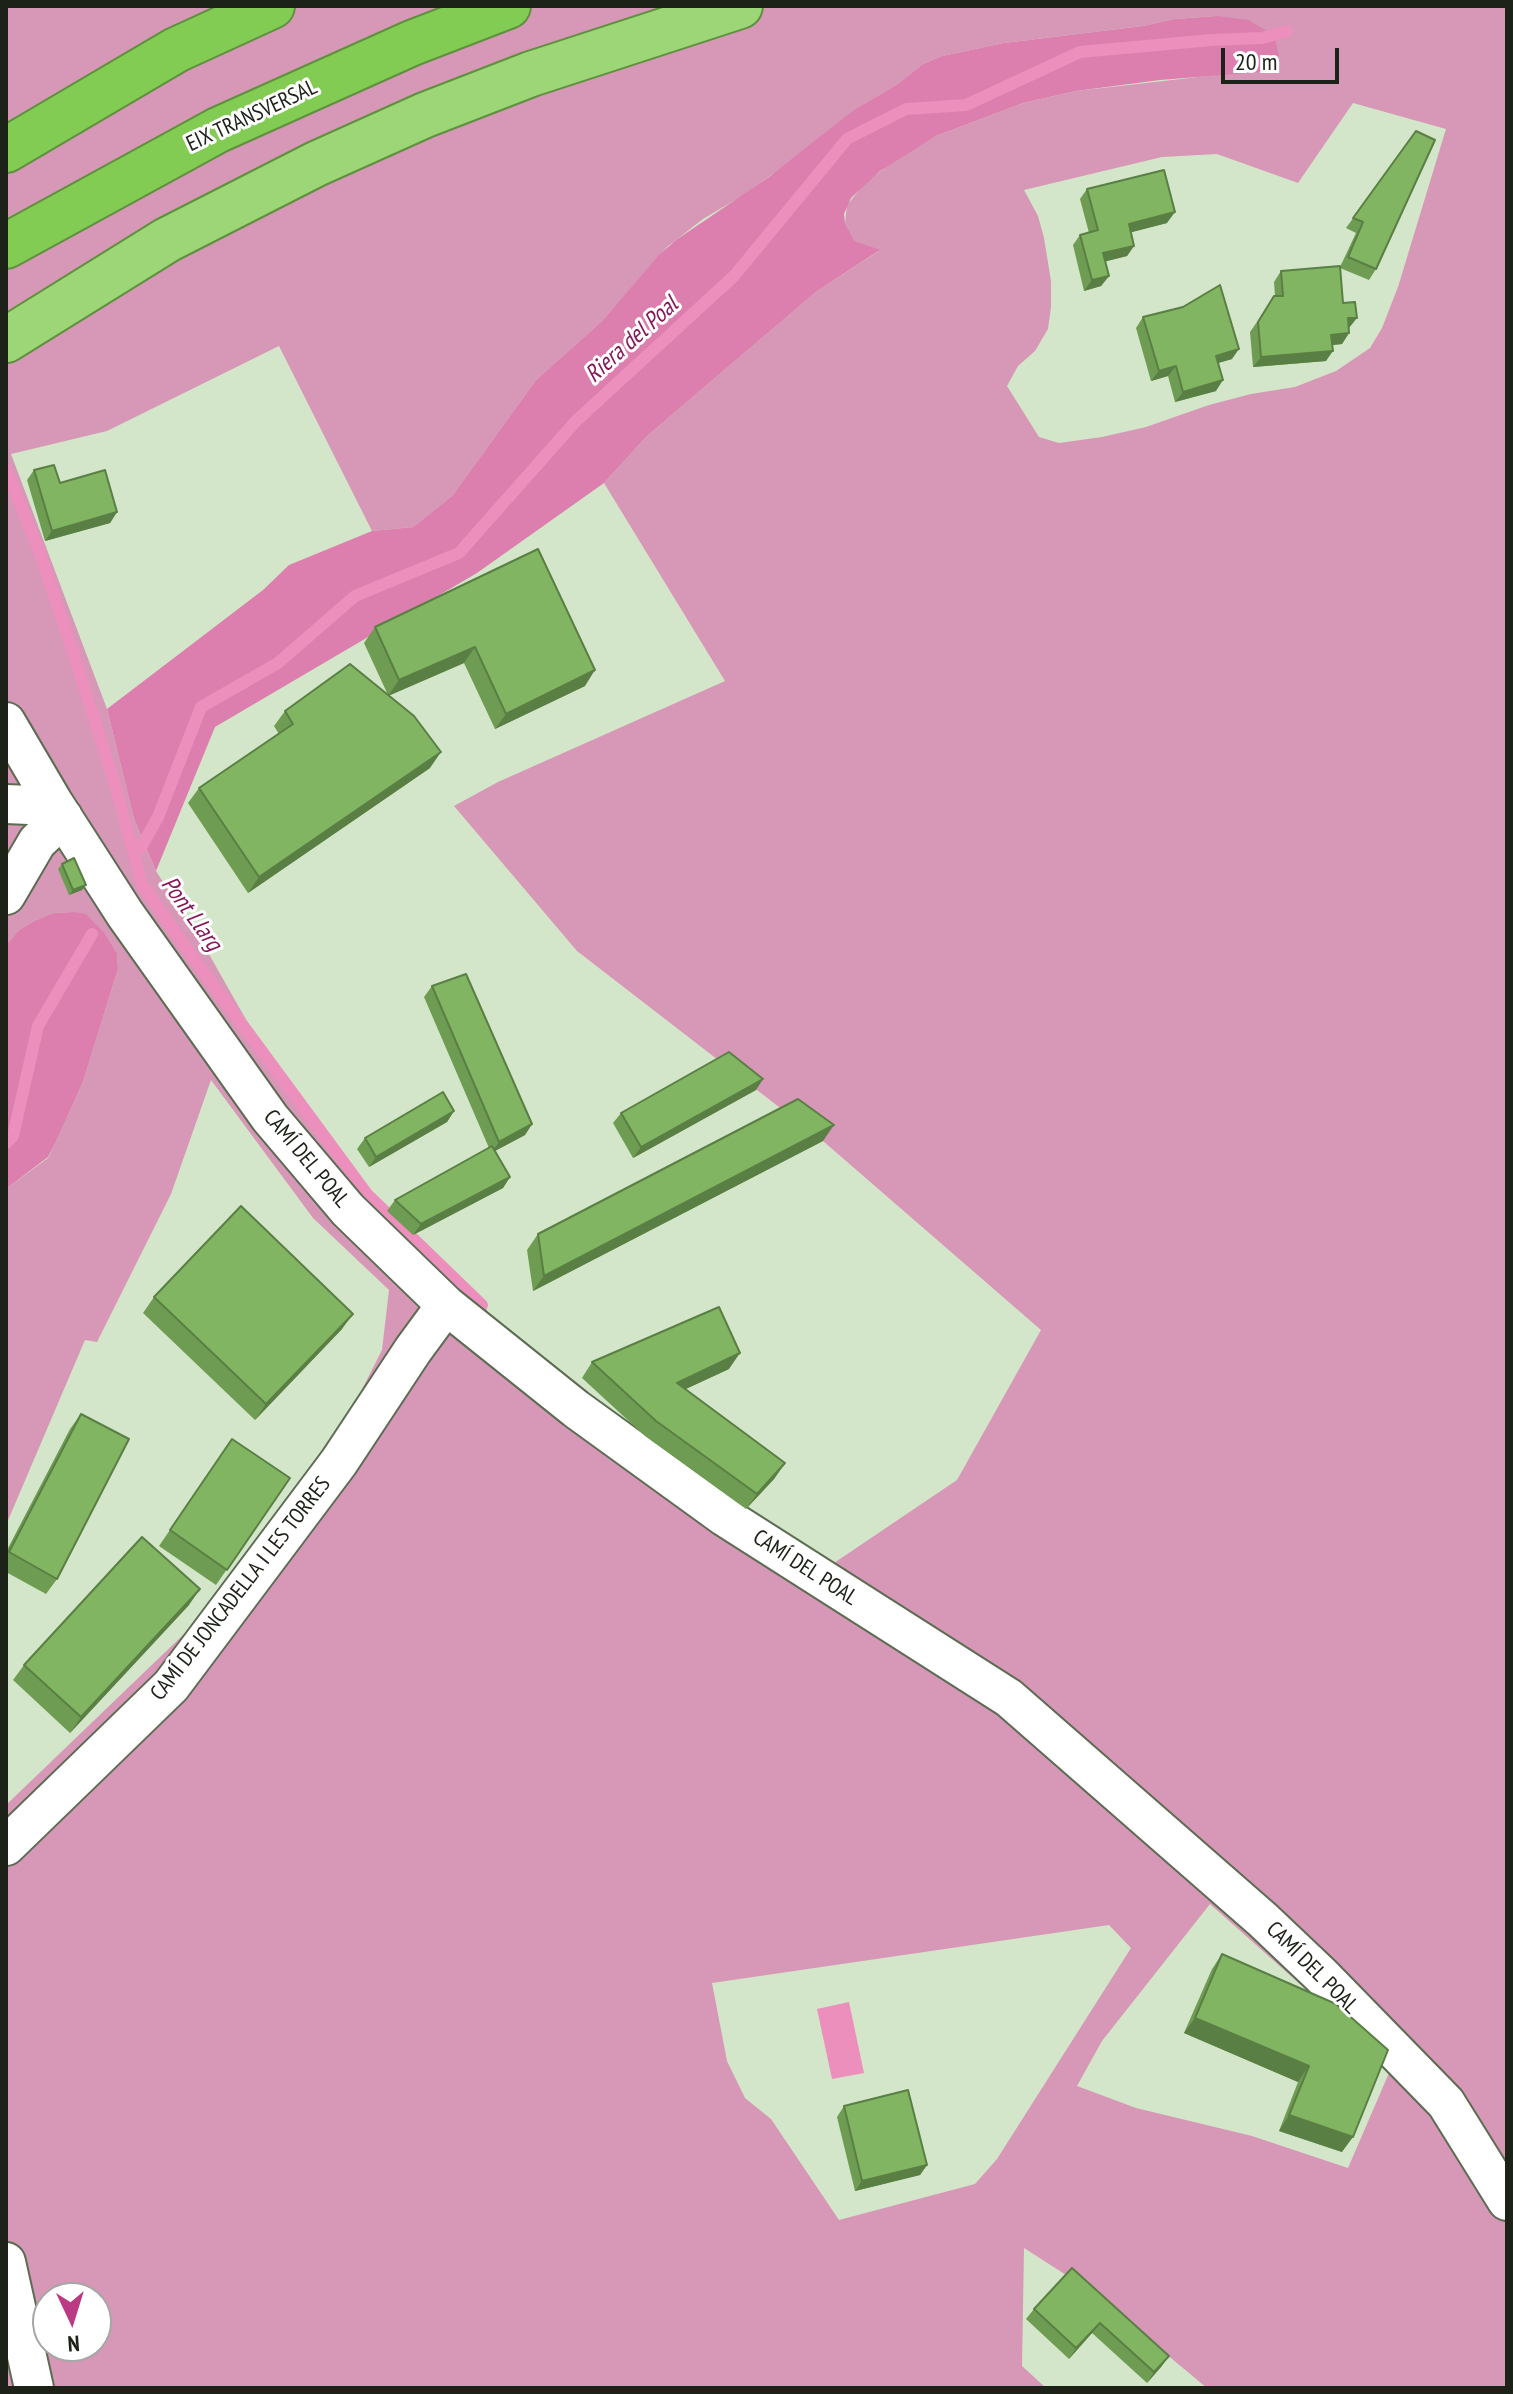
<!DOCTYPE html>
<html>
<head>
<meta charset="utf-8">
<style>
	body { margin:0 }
	#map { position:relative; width:1513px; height:2394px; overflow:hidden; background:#d3e6c9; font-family:"PT Sans Narrow",sans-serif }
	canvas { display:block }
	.frame { position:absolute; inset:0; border:8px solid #1c2218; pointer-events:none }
	.north { position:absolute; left:32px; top:2282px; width:80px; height:80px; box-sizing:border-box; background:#fff; border:2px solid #a4a7a3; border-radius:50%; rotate:176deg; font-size:22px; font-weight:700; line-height:32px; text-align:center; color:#1c2218 }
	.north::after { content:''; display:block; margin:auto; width:28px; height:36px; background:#bb3a84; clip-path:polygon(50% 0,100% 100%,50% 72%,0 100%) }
	.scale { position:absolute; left:1221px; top:48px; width:118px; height:36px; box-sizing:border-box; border:4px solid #1c2218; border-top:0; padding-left:10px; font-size:24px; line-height:28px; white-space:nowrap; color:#1c2218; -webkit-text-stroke:6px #fff; paint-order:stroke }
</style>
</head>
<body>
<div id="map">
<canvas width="1513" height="2394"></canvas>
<div class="frame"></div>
<div class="north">N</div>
<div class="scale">20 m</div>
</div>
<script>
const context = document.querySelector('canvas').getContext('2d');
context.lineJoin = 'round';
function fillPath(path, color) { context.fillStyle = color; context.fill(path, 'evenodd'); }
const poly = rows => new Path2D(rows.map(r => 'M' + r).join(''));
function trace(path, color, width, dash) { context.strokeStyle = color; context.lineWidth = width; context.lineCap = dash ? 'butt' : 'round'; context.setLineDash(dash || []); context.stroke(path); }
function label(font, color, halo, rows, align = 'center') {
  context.font = font + ' "PT Sans Narrow",sans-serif'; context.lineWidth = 6; context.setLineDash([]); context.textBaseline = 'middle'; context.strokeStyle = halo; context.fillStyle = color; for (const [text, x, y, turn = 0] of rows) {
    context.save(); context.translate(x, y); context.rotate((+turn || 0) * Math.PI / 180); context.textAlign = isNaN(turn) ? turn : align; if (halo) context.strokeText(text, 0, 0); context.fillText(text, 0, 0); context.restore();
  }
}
const green = poly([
	[6,6,1507,6,1507,2388,1207,2388,1088,2289,1024,2248,1022,2366,1046,2388,6,2388,6,1805,208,1611,355,1403,382,1350,389,1290,313,1218,211,1080,171,1194,97,1342,85,1340,6,1525,6,1189,48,1158,55,1144,83,1082,118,969,117,953,106,935,73,912,53,913,34,921,19,930,6,945],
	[1216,16,1268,69,1076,91,1023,103,936,136,895,160,865,183,847,205,845,223,855,241,879,251,816,292,647,436,604,483,725,681,498,782,454,806,577,951,823,1141,1041,1330,957,1480,834,1563,739,1511,524,1351,489,1316,484,1303,368,1193,261,1046,206,949,156,871,134,819,107,709,11,454,107,431,279,346,372,531,413,527,452,496,536,380,602,321,667,247,703,219,742,196,802,153,855,109,896,85,923,64,942,56,1004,43,1143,26,1174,19],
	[1353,103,1446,129,1398,287,1382,328,1370,348,1336,371,1295,387,1251,394,1209,405,1146,427,1102,437,1059,443,1039,437,1007,386,1018,366,1035,351,1048,329,1051,307,1051,281,1044,238,1038,216,1024,190,1162,157,1217,154,1298,183],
	[1210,1904,1301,1985,1381,2061,1389,2073,1348,2168,1252,2136,1136,2108,1077,2086,1102,2041],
	[1109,1925,1131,1948,997,2159,975,2184,839,2220,771,2119,745,2098,727,2061,712,1983],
	[48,2298,96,2298,96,2346,48,2346]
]);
const forest = poly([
	[1216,16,1248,20,1274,35,1279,55,1277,64,1259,72,1160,80,1076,91,1023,103,936,136,880,171,851,198,844,214,845,223,855,241,880,250,816,292,647,436,604,483,477,573,215,727,156,871,134,819,107,709,263,590,289,565,372,531,413,527,452,496,536,380,602,321,659,255,676,240,769,177,855,109,896,85,923,64,942,56,1004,43,1143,26,1174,19],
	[73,912,86,914,106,935,117,953,118,969,83,1082,55,1144,48,1157,6,1189,6,945,19,930,34,921,53,913]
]);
const water = poly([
	[849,2002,864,2073,832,2079,817,2009]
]);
const stream = poly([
	[6,469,39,551,74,655,116,788,142,884,186,948,367,1194,482,1305],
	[140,849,158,817,201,707,278,663,355,596,459,553,576,421,734,276,847,139,906,109,966,105,1080,52,1212,40,1262,38,1287,31],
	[6,1143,13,1136,38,1026,92,934]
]);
const minor = poly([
	[6,722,53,802,125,914,270,1118,348,1210,446,1305,576,1409,725,1517,1009,1698,1263,1920,1321,1975,1446,2103,1507,2201],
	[6,804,29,805,53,802],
	[6,895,37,842,63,817],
	[6,1846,171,1686,339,1462,413,1350,446,1305],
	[6,2262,34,2388]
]);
const trunk = poly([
	[6,340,167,240,316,164,425,115,531,74,740,6]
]);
const motorway = poly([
	[6,150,176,50,272,6],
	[6,246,218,130,412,43,508,6]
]);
const wall = poly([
	[1416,131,1376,269,1369,280,1340,268,1343,303,1349,333,1342,344,1332,345,1326,361,1253,367,1250,332,1275,296,1274,282,1281,271,1340,267,1356,233,1346,228],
	[1087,189,1167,223,1131,232,1134,246,1127,256,1105,261,1109,276,1101,286,1084,291,1073,245,1080,235,1089,233,1080,199],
	[1143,317,1232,359,1218,363,1216,391,1175,402,1168,376,1151,381,1136,328],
	[34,470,60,483,117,512,110,523,45,541,27,480],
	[538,549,585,686,495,729,464,663,388,696,430,768,248,893,188,803,199,788,279,734,274,726,285,711,388,695,364,643,375,627],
	[62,864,86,885,82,890,69,895,58,869],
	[432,986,532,1124,525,1135,495,1151,510,1177,503,1188,413,1235,387,1211,395,1200,489,1148,424,997],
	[763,1079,756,1090,633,1158,613,1123,621,1113],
	[454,1111,447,1122,369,1167,357,1149,365,1138],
	[823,1141,533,1291,527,1250,538,1234],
	[154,1297,342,1329,255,1420,143,1313],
	[592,1362,729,1369,686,1389,785,1463,774,1479,746,1509,645,1436,582,1378],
	[81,1414,57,1579,46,1594,6,1572,6,1552,70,1429],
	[232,1439,290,1478,216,1585,159,1546],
	[189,1605,70,1733,13,1680,24,1665],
	[1222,1954,1336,2004,1342,2152,1279,2131,1298,2082,1184,2033,1212,1969],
	[844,2106,927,2165,920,2175,855,2191,837,2117],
	[1072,2268,1169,2356,1161,2367,1147,2383,1092,2333,1069,2359,1026,2319,1034,2309]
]);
const shadedWall = poly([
	[1175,212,1167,223,1121,235,1129,224],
	[1134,246,1127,256,1096,264,1103,253],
	[1109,276,1101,286,1084,291,1092,280],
	[1348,318,1357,318,1349,328],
	[1349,333,1342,344,1324,346,1331,335],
	[1239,349,1232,359,1208,366,1216,356],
	[1333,351,1326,361,1253,367,1261,357],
	[1176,366,1168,376,1151,381,1159,371],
	[1223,380,1216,391,1175,402,1183,392],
	[117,512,110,523,45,541,52,531],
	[475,647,464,663,388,696,399,680],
	[595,670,585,686,495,729,506,714],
	[441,752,430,768,248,893,259,877],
	[86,885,82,890,69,895,73,890],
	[763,1079,756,1090,633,1158,641,1147],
	[454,1111,447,1122,369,1167,376,1157],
	[532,1124,525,1135,491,1153,499,1142],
	[834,1125,823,1141,533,1291,544,1276],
	[510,1177,503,1188,413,1235,421,1224],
	[353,1314,342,1329,255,1420,266,1404],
	[740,1353,729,1369,666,1398,677,1383],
	[785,1463,774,1479,746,1509,757,1494],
	[200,1589,189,1605,70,1733,81,1717],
	[1195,2018,1309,2066,1298,2082,1184,2033],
	[1289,2115,1353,2137,1342,2152,1279,2131],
	[927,2165,920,2175,855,2191,862,2181],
	[1100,2323,1092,2333,1069,2359,1076,2348],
	[1169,2356,1161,2367,1147,2383,1154,2372]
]);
const building = poly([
	[1416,131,1435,140,1376,269,1348,257,1363,222,1353,218,1416,131],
	[1164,170,1175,212,1129,224,1134,246,1103,253,1109,276,1092,280,1080,235,1098,230,1087,189,1164,170],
	[1340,266,1343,303,1355,302,1357,318,1348,318,1349,333,1331,335,1333,351,1261,357,1258,322,1274,296,1283,296,1281,271,1340,266],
	[1220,285,1239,349,1216,356,1223,380,1183,392,1176,366,1159,371,1143,317,1183,307,1220,285],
	[54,465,60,483,105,470,117,512,52,531,34,470,54,465],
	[538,549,595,670,506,714,475,647,399,680,375,627,538,549],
	[350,664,414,716,441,752,259,877,199,788,293,724,285,711,350,664],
	[74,858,86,885,73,890,62,864,74,858],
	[466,974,532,1124,499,1142,432,986,466,974],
	[729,1052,763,1079,641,1147,621,1113,729,1052],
	[443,1092,454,1111,376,1157,365,1138,443,1092],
	[798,1099,834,1125,544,1276,538,1234,798,1099],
	[492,1146,510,1177,421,1224,395,1200,492,1146],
	[241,1206,353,1314,266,1404,154,1297,241,1206],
	[719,1307,740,1353,677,1383,785,1463,757,1494,656,1421,592,1362,719,1307],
	[81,1414,129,1439,57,1579,9,1552,81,1414],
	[232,1439,290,1478,227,1570,170,1530,232,1439],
	[142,1537,200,1589,81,1717,24,1665,142,1537],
	[1222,1954,1336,2004,1388,2050,1353,2137,1289,2115,1309,2066,1195,2018,1222,1954],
	[908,2090,927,2165,862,2181,844,2106,908,2090],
	[1072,2268,1169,2356,1154,2372,1100,2323,1076,2348,1034,2309,1072,2268]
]);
const streetNames = [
	["EIX TRANSVERSAL",252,116,-25],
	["CAMÍ DEL POAL",306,1159,50],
	["CAMÍ DEL POAL",805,1568,33],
	["CAMÍ DE JONCADELLA I LES TORRES",241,1589,-52],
	["CAMÍ DEL POAL",1312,1968,45]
];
const waterNames = [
	["Riera del Poal",632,340,-42],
	["Pont Llarg",191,914,54]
];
fillPath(green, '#d797b6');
fillPath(forest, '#dc7fae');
fillPath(water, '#ed8fbd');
trace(stream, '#ed8fbd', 12);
trace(minor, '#5c6c53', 42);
trace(trunk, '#5f903e', 48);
trace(motorway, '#5f903e', 48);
trace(minor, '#fff', 38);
trace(trunk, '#9cd676', 44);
trace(motorway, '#83cc53', 44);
fillPath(wall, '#6f9c53');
fillPath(shadedWall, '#5a7f44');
fillPath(building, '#81b561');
trace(building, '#5a7f44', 2);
label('22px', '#1c2218', '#fff', streetNames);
label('italic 24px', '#86185a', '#fff', waterNames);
</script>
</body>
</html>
